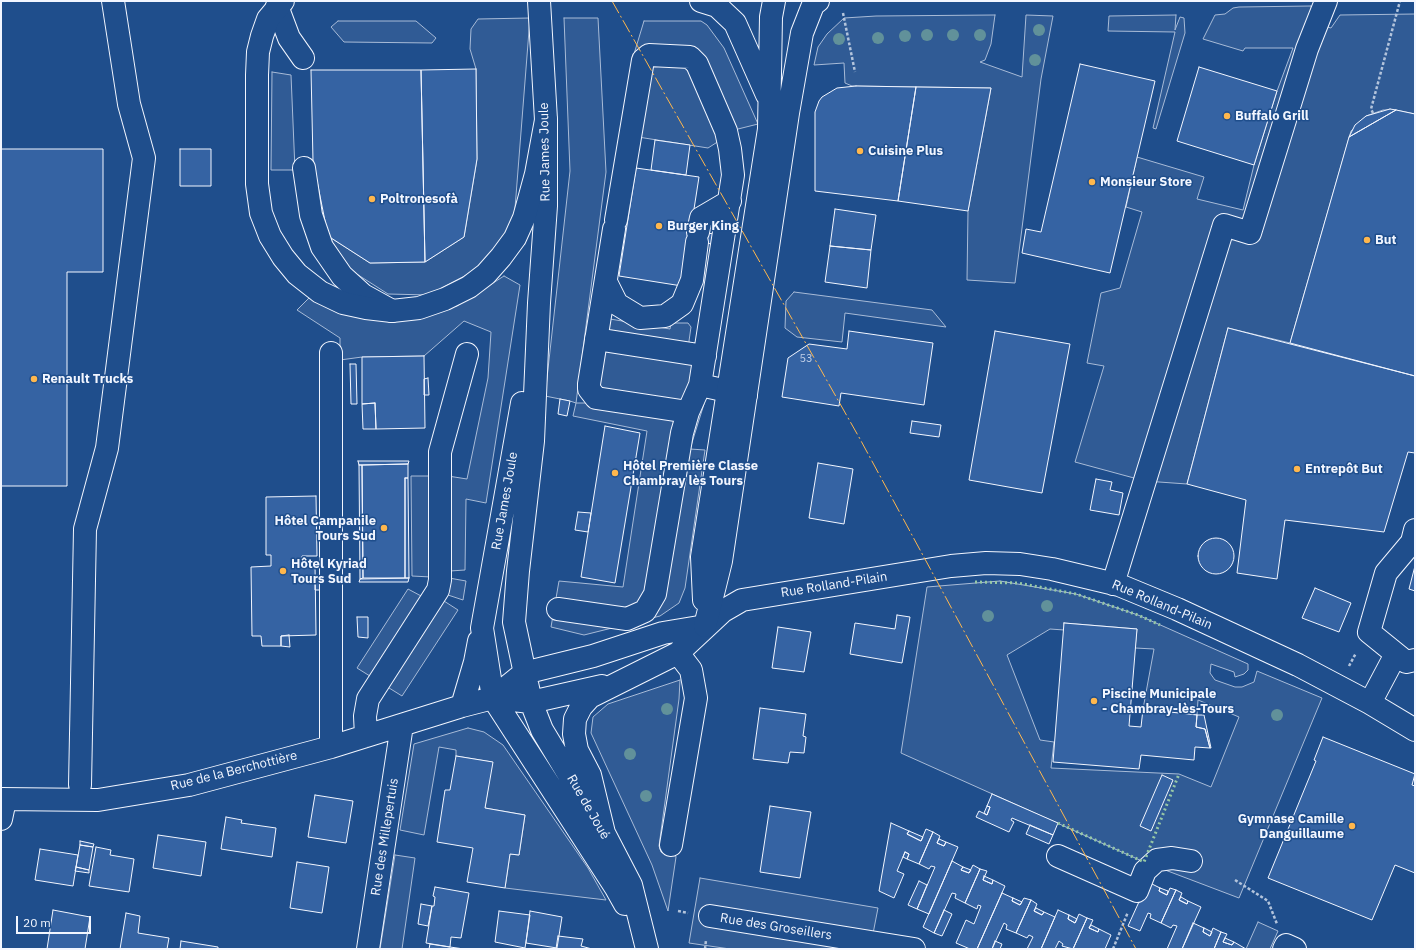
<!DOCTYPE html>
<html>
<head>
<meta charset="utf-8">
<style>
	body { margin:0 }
	#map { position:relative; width:1416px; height:950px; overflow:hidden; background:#1f4e8c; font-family:"IBM Plex Sans",sans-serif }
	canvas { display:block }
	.frame { position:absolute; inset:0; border:2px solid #f2f6ff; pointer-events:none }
	.scale { position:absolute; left:16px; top:916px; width:75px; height:18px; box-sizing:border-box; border:2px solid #f2f6ff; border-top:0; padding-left:5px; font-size:12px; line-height:14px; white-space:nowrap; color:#f2f6ff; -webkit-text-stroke:3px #1f4e8c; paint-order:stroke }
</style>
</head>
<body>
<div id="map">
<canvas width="1416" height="950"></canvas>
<div class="frame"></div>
<div class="scale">20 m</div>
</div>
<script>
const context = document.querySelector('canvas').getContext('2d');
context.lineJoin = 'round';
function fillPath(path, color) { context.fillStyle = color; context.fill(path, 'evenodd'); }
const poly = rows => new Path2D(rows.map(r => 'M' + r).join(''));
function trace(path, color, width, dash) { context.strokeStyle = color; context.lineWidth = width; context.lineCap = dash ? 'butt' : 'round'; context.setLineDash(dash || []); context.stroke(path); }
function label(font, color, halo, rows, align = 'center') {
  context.font = font + ' "IBM Plex Sans",sans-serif'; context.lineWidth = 3; context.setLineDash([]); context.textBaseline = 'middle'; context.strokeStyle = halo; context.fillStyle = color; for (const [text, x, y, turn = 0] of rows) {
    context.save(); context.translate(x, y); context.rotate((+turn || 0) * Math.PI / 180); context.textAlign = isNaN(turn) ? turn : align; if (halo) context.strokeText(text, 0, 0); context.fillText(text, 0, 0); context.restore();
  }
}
const built = poly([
	[1311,6,1313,16,1310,22,1331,28,1340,15,1415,14,1415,114,1396,110,1383,110,1366,116,1351,131,1290,343,1228,328,1187,484,1145,481,1075,462,1104,366,1087,363,1101,293,1120,288,1142,212,1126,207,1137,157,1204,177,1197,199,1243,210,1254,165,1277,91,1293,48,1245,48,1243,51,1203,39,1215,15,1225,14,1233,8,1239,7,1311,6],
	[995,15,991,44,985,60,980,62,1022,77,1026,15,1053,16,1041,79,1015,283,967,280,968,211,991,88,852,86,845,83,844,63,814,65,818,47,827,34,844,18,876,16,995,15],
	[1176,15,1175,30,1180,17,1184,18,1185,33,1156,129,1153,128,1175,32,1108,31,1109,16,1176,15],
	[530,18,514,221,483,266,429,295,388,294,352,271,328,236,370,263,425,262,464,237,477,159,476,69,470,49,471,29,478,19,530,18],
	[564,18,598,18,606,172,576,403,594,403,598,317,670,329,671,323,688,323,691,327,689,341,692,370,687,399,704,404,690,449,705,450,685,588,679,603,660,616,584,635,551,627,559,581,623,587,647,431,573,416,576,403,570,401,545,396,570,171,564,18],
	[338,21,416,21,436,38,432,43,344,42,331,27,338,21],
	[644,21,701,21,707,25,724,48,758,124,738,129,708,148,638,137,632,92,634,54,644,21],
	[272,72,291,75,295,170,271,170,272,72],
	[504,276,520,285,486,503,466,499,465,570,450,571,449,578,466,581,463,600,448,595,444,601,458,610,402,696,357,668,408,589,423,597,432,583,431,577,412,576,411,476,448,476,467,479,488,378,491,332,464,321,424,356,362,357,340,360,340,338,297,310,310,297,401,317,457,306,504,276],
	[794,292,932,310,946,327,845,313,842,342,797,337,785,328,786,301,794,292],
	[1000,581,1076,594,1138,615,1248,664,1248,670,1244,674,1235,677,1234,672,1211,664,1210,673,1215,680,1235,687,1242,687,1254,682,1257,671,1322,698,1239,898,1144,862,901,753,927,587,1000,581],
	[1064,623,1137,629,1135,648,1154,649,1143,709,1197,715,1198,700,1239,717,1211,787,1179,774,1051,768,1054,742,1040,740,1007,655,1050,629,1064,630,1064,623],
	[680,680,679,699,659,846,661,852,667,855,675,854,676,857,668,911,652,865,591,733,593,717,608,704,680,680],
	[468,728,484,732,503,745,588,868,606,900,505,888,510,854,519,855,525,815,485,808,492,762,456,756,456,750,439,747,424,835,400,830,414,744,468,728],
	[395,855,415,858,402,949,380,949,395,855],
	[700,878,878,908,870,949,730,949,689,943,700,878],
	[1258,922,1278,931,1270,949,1246,949,1258,922]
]);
const building = poly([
	[1080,64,1155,81,1110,273,1022,253,1026,229,1041,232,1080,64],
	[1199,67,1277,91,1254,165,1177,141,1199,67],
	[476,69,477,159,464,237,425,262,421,70,476,69],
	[311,70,421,70,425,262,370,263,328,236,313,161,311,70],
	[856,86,916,87,898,201,815,191,815,112,819,101,822,97,837,88,856,86],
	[916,87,991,88,968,211,898,201,916,87],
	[1390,109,1396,110,1349,137,1355,125,1366,116,1390,109],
	[1396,110,1415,114,1415,376,1290,343,1349,137,1396,110],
	[655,140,690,145,686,175,651,170,655,140],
	[1,149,103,149,103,272,67,272,67,486,1,486,1,149],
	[180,149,211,149,211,186,180,186,180,149],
	[636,168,699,177,682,286,619,276,636,168],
	[835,209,876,215,871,250,830,246,835,209],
	[706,233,715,234,713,244,704,243,706,233],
	[830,246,871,250,867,288,825,282,830,246],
	[1228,328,1415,376,1415,453,1408,452,1384,532,1285,520,1277,579,1237,573,1246,500,1187,484,1228,328],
	[849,331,933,343,924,405,841,393,839,406,782,397,788,358,809,344,847,349,849,331],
	[995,331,1070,344,1042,493,969,480,995,331],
	[424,356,425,428,376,429,375,403,362,404,362,357,424,356],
	[350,364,356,364,357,404,351,404,350,364],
	[428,378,429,395,424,395,424,379,428,378],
	[560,399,570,401,567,416,558,414,560,399],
	[375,403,376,429,363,429,362,404,375,403],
	[912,421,941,425,939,437,910,433,912,421],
	[605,426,640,433,615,583,581,577,605,426],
	[358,461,409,461,408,464,362,465,359,465,358,461],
	[818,463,853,469,844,524,809,518,818,463],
	[408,464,408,478,405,478,405,578,363,578,362,465,408,464],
	[359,465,362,465,363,578,360,579,359,465],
	[405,478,408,478,409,578,405,578,405,478],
	[1096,479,1112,482,1110,490,1123,493,1119,515,1090,510,1096,479],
	[316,496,317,556,302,556,302,566,315,565,316,635,281,636,281,646,262,646,261,636,252,636,251,567,271,566,271,555,266,555,266,497,316,496],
	[578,512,591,513,588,532,575,530,578,512],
	'1198 556a18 18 0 1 1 36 0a18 18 0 1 1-36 0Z',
	[1415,566,1415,591,1409,589,1415,566],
	[315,576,322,576,322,590,315,590,315,576],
	[409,578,408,582,359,582,360,579,409,578],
	[1315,588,1351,603,1339,632,1302,618,1315,588],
	[897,615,910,617,902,663,850,654,855,623,895,629,897,615],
	[357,617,368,617,368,638,358,637,357,617],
	[1064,623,1137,629,1129,726,1141,727,1143,709,1197,715,1196,727,1205,729,1210,748,1195,747,1194,760,1141,755,1139,769,1053,762,1064,623],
	[778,627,811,632,804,672,772,668,778,627],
	[289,635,290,647,281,646,281,636,289,635],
	[760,708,806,714,803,736,806,737,804,753,790,752,788,763,753,759,760,708],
	[1197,715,1204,715,1211,748,1210,748,1205,729,1196,727,1197,715],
	[1323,737,1415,774,1412,785,1415,786,1415,873,1395,865,1372,920,1268,878,1316,761,1314,760,1323,737],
	[456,756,493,762,485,808,525,815,519,855,510,854,505,888,467,882,473,848,437,842,445,790,450,790,456,756],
	[1162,775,1173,780,1151,831,1140,826,1162,775],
	[992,794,1058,823,1053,835,1012,818,1011,820,1014,822,1009,832,976,817,979,811,987,815,990,807,987,806,992,794],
	[315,795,353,801,346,843,308,837,315,795],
	[770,806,811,812,800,878,760,872,770,806],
	[987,806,990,807,987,815,984,813,987,806],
	[226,817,242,820,241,823,276,828,272,857,221,849,226,817],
	[891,823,909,831,907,834,921,841,926,829,933,832,919,864,907,859,909,854,905,852,897,871,904,874,894,898,879,891,891,823],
	[1030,825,1053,835,1049,844,1026,834,1030,825],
	[909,831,923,837,921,841,907,834,909,831],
	[933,832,940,836,937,843,944,846,946,842,958,847,929,914,917,909,935,867,931,866,929,869,919,864,933,832],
	[158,835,206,842,201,876,153,868,158,835],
	[939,839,946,842,944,846,937,843,939,839],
	[80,841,94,844,93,847,80,845,80,841],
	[80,845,93,847,89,870,76,867,80,845],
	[96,847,111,850,110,855,134,859,129,892,89,886,96,847],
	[40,849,78,855,73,886,35,880,40,849],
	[905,852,909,854,907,859,903,857,905,852],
	[952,861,963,867,961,870,969,873,973,865,980,869,965,903,955,898,956,894,952,893,934,933,923,927,952,861],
	[297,862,329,867,322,913,290,908,297,862],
	[76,867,89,870,89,873,75,871,76,867],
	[963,867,971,870,969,873,961,870,963,867],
	[980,869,987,871,983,880,992,884,993,880,1005,886,977,949,970,949,956,943,966,920,974,924,981,906,978,905,977,909,965,903,980,869],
	[984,876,993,880,992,884,983,880,984,876],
	[919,881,927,885,917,909,908,905,919,881],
	[1148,882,1160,888,1159,891,1167,895,1170,888,1176,890,1161,923,1150,918,1151,914,1148,913,1140,931,1128,926,1148,882],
	[435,887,469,893,461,938,451,937,450,947,426,943,432,906,434,906,435,897,433,896,435,887],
	[1160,888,1168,891,1167,895,1159,891,1160,888],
	[1176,890,1182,893,1179,900,1187,904,1188,901,1201,907,1182,949,1167,949,1177,926,1173,925,1171,928,1161,923,1176,890],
	[1002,893,1013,898,1012,901,1020,905,1024,898,1031,900,1016,933,1006,929,1007,925,1004,923,992,949,977,949,1002,893],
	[1181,897,1188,901,1187,904,1179,900,1181,897],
	[1013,898,1022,902,1020,905,1012,901,1013,898],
	[1031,900,1037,904,1034,911,1042,915,1044,912,1055,917,1041,949,1027,949,1033,937,1029,935,1027,938,1016,933,1031,900],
	[421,904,432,906,428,926,418,924,421,904],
	[1036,908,1044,912,1042,915,1034,911,1036,908],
	[53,910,90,917,85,949,47,949,53,910],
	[944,910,952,914,942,936,934,933,944,910],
	[1058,910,1069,915,1068,919,1075,923,1079,914,1087,918,1073,949,1062,946,1063,944,1059,941,1055,949,1041,949,1058,910],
	[499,911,530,915,525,948,495,942,499,911],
	[530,911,562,917,557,948,526,943,530,911],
	[126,913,140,916,138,933,169,938,167,949,120,949,126,913],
	[1069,915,1077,919,1075,923,1068,919,1069,915],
	[1087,918,1093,920,1089,928,1098,932,1099,929,1111,935,1105,949,1073,949,1087,918],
	[1193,923,1204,928,1203,932,1210,936,1213,928,1221,932,1214,949,1182,949,1193,923],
	[1091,925,1099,929,1098,932,1089,928,1091,925],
	[1204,928,1212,932,1210,936,1203,932,1204,928],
	[1221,932,1227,934,1223,942,1232,945,1234,942,1246,949,1214,949,1221,932],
	[558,936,583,939,581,946,592,949,556,949,558,936],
	[1225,938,1234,942,1232,945,1223,942,1225,938],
	[181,941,218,947,218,949,180,949,181,941],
	[995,941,1002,944,1000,949,992,949,995,941],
	[430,944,450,947,464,949,429,949,430,944]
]);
const path = poly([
	[843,13,855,72],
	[1373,113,1371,109,1400,1],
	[1349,666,1356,653],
	[1235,880,1268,901,1277,924],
	[678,911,688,913],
	[705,949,706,940],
	[1113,949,1128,912]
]);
const minor = poly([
	[539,1,546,120,546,206,539,303,533,441,518,571,514,622,531,702,542,730,604,833,631,885,647,949],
	[277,6,289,38,303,58],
	[304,168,311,215,322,247,342,276,363,295,392,311],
	[616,220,643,60,649,55,690,57,697,64,726,131,730,149,733,175,700,385],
	[614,229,589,384,589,389,596,398,688,412],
	[698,232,701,218,730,201],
	[606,282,617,304,640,318,665,316,682,304,692,280,697,242],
	[596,339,705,356],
	[522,403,482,628,493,698,616,888,625,904],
	[1415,530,1412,542,1386,573,1369,632,1406,662,1415,660],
	[1113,584,1224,225,1250,233,1307,49,1326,1],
	[558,609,627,619,645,611,655,594,682,433,688,412,700,385,746,395],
	[493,698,524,673,593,656,663,633,705,626],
	[1370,703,1396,654],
	[462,706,475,662,479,641],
	[366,736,365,716,368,699,438,590,440,580,440,452,467,354],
	[331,747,331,353],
	[80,785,85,529,107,448,144,158,129,104,113,1],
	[1,799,98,800,189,785,331,747,462,706,493,698,531,702,602,686],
	[1,819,5,800],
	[604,833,590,775,577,750,574,734,575,719,581,707,590,697,678,653,723,611,742,600,951,566,986,563,1020,564,1052,569,1119,585,1177,609,1298,665,1370,703,1415,730],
	[671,845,696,698,691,670,678,653],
	[1058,856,1137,891,1145,871,1157,860,1172,858,1191,861],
	[710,916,914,949],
	[368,949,402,725],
	[1284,949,1286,945,1295,949]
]);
const major = poly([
	[283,1,268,19,262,36,258,52,257,75,257,184,261,213,270,236,283,257,297,274,320,292,343,303,366,308,392,311,419,308,445,299,469,287,486,274,501,257,515,238,524,218,536,174,546,120],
	[701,1,717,6,735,23,767,95],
	[704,600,702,557,769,129,771,17,774,1],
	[705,626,721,561,788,113,802,33,813,5,818,1]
]);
const hedge = poly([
	[975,582,1018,583,1076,594,1138,615,1160,625],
	[1058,823,1144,862,1179,774]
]);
const power = poly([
	[612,1,860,439,1136,949]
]);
const trees = [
	[1039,30],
	[927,35],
	[953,35],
	[980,35],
	[905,36],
	[878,38],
	[839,39],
	[1035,60],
	[1047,606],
	[988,616],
	[667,709],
	[1277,715],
	[630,754],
	[646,796]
];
const markers = [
	[1227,116,4,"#ffb74d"],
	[860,151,4,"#ffb74d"],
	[1092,182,4,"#ffb74d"],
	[372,199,4,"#ffb74d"],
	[659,226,4,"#ffb74d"],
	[1367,240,4,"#ffb74d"],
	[34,379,4,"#ffb74d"],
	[1297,469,4,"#ffb74d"],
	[615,473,4,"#ffb74d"],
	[384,528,4,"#ffb74d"],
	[283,571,4,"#ffb74d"],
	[1094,701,4,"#ffb74d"],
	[1352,826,4,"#ffb74d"]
];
const numberNames = [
	["53",806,359]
];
const poiNames = [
	["Buffalo Grill",1235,116],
	["Cuisine Plus",868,151],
	["Monsieur Store",1100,182],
	["Poltronesofà",380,199],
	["Burger King",667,226],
	["But",1375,240],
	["Renault Trucks",42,379],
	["Hôtel Première Classe",623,466],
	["Chambray lès Tours",623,481],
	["Entrepôt But",1305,469],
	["Hôtel Campanile",376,521,"right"],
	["Tours Sud",376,536,"right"],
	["Hôtel Kyriad",291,564],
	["Tours Sud",291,579],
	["Piscine Municipale",1102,694],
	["- Chambray-lès-Tours",1102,709],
	["Gymnase Camille",1344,819,"right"],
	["Danguillaume",1344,834,"right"]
];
const streetNames = [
	["Rue James Joule",545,152,-91],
	["Rue James Joule",505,501,-80],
	["Rue Rolland-Pilain",834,585,-9],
	["Rue Rolland-Pilain",1162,605,23],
	["Rue de la Berchottière",234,771,-14],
	["Rue de Joué",588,807,60],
	["Rue des Millepertuis",385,837,-81],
	["Rue des Groseillers",776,927,9]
];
fillPath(built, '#305b95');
trace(built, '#a8bbd7', 1);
fillPath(building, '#3563a3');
trace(building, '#f2f6ff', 1);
trace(minor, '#f2f6ff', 24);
trace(major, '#f2f6ff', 24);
trace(path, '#b3c4dc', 2.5, [3, 2]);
trace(minor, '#1f4e8c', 22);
trace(major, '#1f4e8c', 22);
trace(hedge, '#97c8a6', 3, [2, 3]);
trace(power, '#ffb74d', 1, [14, 3, 2, 3]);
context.fillStyle = '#61919a';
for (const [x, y] of trees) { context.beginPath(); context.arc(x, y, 6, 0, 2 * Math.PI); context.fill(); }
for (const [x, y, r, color] of markers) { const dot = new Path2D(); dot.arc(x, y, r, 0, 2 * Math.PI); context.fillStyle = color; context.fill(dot); trace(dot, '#1f4e8c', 1.5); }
label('11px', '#c3d1e8', null, numberNames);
label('bold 13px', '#f2f6ff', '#1f4e8c', poiNames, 'left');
label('13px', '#f2f6ff', '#1f4e8c', streetNames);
</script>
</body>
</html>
